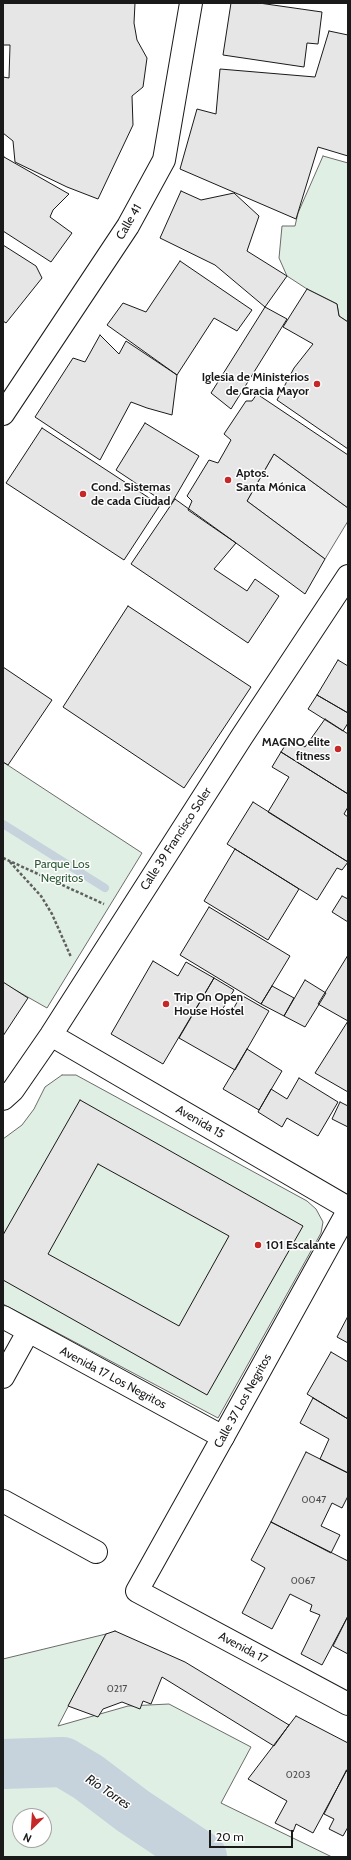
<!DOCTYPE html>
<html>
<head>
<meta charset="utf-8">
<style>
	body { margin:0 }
	#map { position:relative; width:351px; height:1860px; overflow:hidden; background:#fff; font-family:Cabin,sans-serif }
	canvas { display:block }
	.frame { position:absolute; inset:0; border:4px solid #1a1a1a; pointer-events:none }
	.north { position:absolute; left:12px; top:1808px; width:40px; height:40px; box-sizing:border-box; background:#fff; border:1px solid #a3a3a3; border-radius:50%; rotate:205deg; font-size:11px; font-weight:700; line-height:16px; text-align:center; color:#1a1a1a }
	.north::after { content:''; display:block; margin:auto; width:14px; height:18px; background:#c62828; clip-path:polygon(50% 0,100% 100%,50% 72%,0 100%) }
	.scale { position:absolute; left:209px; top:1830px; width:84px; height:18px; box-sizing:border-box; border:2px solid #1a1a1a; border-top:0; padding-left:5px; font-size:12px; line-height:14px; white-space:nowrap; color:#1a1a1a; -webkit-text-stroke:3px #fff; paint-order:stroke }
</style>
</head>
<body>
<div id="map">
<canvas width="351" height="1860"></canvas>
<div class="frame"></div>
<div class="north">N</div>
<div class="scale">20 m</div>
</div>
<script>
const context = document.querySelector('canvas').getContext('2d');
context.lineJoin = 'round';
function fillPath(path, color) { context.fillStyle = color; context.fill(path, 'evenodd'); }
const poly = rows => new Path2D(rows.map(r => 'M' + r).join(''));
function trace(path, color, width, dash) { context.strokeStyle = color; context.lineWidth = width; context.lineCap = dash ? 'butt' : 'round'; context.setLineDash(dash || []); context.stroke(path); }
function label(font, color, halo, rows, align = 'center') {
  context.font = font + ' Cabin,sans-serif'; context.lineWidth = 3; context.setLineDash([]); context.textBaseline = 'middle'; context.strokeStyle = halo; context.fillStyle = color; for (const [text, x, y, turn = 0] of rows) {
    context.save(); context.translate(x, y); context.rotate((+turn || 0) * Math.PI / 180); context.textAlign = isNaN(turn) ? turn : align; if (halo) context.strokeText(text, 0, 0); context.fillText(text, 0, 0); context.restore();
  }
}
const green = poly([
	[323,156,348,163,348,322,339,316,337,304,307,289,287,276,279,258,282,226,295,226,298,213,323,156],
	[3,762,142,853,47,1008,3,983,3,762],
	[62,1075,76,1075,307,1201,316,1209,323,1222,321,1233,218,1418,3,1304,3,1139,22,1125,34,1109,45,1087,62,1075],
	[106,1634,58,1726,128,1706,169,1704,251,1747,221,1803,332,1857,3,1857,3,1659,106,1634],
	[20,1816,44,1816,44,1840,20,1840,20,1816]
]);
const parking = poly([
	[274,454,348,508,348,521,325,559,247,501,274,454]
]);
const stream = poly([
	[3,824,105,888]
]);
const river = poly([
	[3,1764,63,1762,88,1777,133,1811,202,1857]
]);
const building = poly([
	[3,3,135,3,134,23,137,40,147,58,143,87,132,96,133,125,98,199,67,187,15,162,13,141,3,133,3,77,9,78,10,45,3,45,3,3],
	[231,3,259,3,322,12,318,44,307,43,304,67,223,55,231,3],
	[329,31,348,35,348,156,318,147,296,219,180,169,197,109,216,114,220,69,315,77,329,31],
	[4,157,69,194,53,210,50,217,72,233,51,262,3,231,3,159,4,157],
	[181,191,201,200,234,193,259,216,247,251,287,276,265,307,215,265,160,238,181,191],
	[3,245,36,266,42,278,6,323,3,321,3,245],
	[180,261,252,310,237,331,214,318,177,375,107,325,123,303,146,312,180,261],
	[307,289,337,304,339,316,348,322,348,449,277,400,294,368,313,344,283,327,307,289],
	[265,307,287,319,231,409,211,393,265,307],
	[100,335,119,354,126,341,177,375,172,415,147,408,131,402,100,460,35,417,73,358,85,362,100,335],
	[257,394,348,455,348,508,274,454,247,501,325,559,305,594,236,543,188,510,192,501,187,496,209,460,218,463,231,440,224,434,246,401,252,401,257,394],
	[145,423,199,456,170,506,116,470,145,423],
	[42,428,160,505,124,560,6,483,42,428],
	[175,499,236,543,214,569,247,591,255,579,279,596,248,643,131,564,175,499],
	[128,606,251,687,184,788,63,707,128,606],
	[338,660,348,666,348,713,317,695,338,660],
	[3,667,52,700,8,765,3,762,3,667],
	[317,695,348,713,348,723,343,731,308,709,317,695],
	[325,719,348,734,348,794,281,752,290,738,305,747,325,719],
	[281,752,348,794,348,807,344,814,348,817,348,862,268,812,289,777,272,767,281,752],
	[253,802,348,862,342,870,337,868,317,900,227,844,253,802],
	[235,849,299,889,268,940,204,901,235,849],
	[342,896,348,899,348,922,332,912,342,896],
	[209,907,290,956,261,1004,180,955,209,907],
	[348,955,348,1021,318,1004,348,955],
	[153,961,178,976,186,962,214,978,163,1064,111,1034,153,961],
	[214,978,234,990,222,1010,230,1015,241,995,269,1011,235,1070,179,1038,214,978],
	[305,980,326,993,305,1027,284,1016,305,980],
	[3,982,28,998,3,1036,3,982],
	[272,986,294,998,284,1016,261,1004,272,986],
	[348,1021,348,1092,315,1073,348,1021],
	[247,1049,282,1071,259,1110,223,1089,247,1049],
	[299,1078,338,1102,318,1136,287,1118,282,1127,258,1112,271,1089,287,1099,299,1078],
	[80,1100,303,1226,207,1395,3,1280,3,1235,80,1100],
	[98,1164,229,1236,179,1326,48,1254,98,1164],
	[340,1102,348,1106,348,1127,332,1119,340,1102],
	[348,1316,348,1343,337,1337,348,1316],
	[331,1352,348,1362,348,1419,307,1394,331,1352],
	[313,1398,348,1419,348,1473,320,1459,329,1439,300,1423,313,1398],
	[306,1452,348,1473,348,1496,342,1508,332,1503,321,1526,340,1535,331,1553,271,1522,306,1452],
	[271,1522,348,1561,348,1616,322,1665,301,1654,320,1615,310,1611,312,1605,290,1594,272,1629,242,1613,265,1568,251,1560,271,1522],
	[348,1616,348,1654,333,1646,348,1616],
	[115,1631,185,1662,289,1725,274,1746,162,1677,151,1704,143,1701,140,1709,122,1702,103,1709,98,1717,68,1706,106,1634,115,1631],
	[296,1716,348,1743,348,1768,313,1833,296,1824,293,1832,275,1823,287,1801,248,1779,296,1716],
	[346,1771,348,1772,348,1827,343,1836,329,1829,334,1819,324,1814,346,1771]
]);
const path = poly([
	[3,858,104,904],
	[10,862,41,896,52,914,71,957]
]);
const street = poly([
	[3,414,128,226,164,160,191,3],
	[51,1035,348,1208],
	[3,1099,13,1090,51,1035,241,738,348,576],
	[3,1377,28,1332],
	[223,1437,137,1591,348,1704],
	[3,1501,96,1552]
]);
const secondary = poly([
	[3,1317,223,1437,348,1211]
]);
const markers = [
	[317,384,4,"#c62828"],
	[228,480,4,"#c62828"],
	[83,494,4,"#c62828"],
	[338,749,4,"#c62828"],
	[166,1004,4,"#c62828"],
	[258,1245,4,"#c62828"]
];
const numberNames = [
	["0047",314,1500],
	["0067",303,1581],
	["0217",117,1689],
	["0203",298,1775]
];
const streetNames = [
	["Calle 41",129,222,-60],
	["Calle 39 Francisco Soler",176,839,-57],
	["Avenida 15",200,1122,30],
	["Avenida 17 Los Negritos",113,1378,28],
	["Calle 37 Los Negritos",243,1401,-61],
	["Avenida 17",243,1648,28]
];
const poiNames = [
	["Iglesia de Ministerios",309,377,"right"],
	["de Gracia Mayor",309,391,"right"],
	["Aptos.",236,473],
	["Santa Mónica",236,487],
	["Cond. Sistemas",91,487],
	["de cada Ciudad",91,501],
	["MAGNO elite",330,742,"right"],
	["fitness",330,756,"right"],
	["Trip On Open",174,997],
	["House Hostel",174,1011],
	["101 Escalante",266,1245]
];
const parkNames = [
	["Parque Los",62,864],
	["Negritos",62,878]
];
const waterNames = [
	["Río Torres",108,1792,34]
];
fillPath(green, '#e0efe3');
trace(green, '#6a6a6a', 1);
fillPath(parking, '#ededed');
trace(parking, '#6a6a6a', 1);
trace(stream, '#c6d2dc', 8);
trace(river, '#c6d2dc', 50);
fillPath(building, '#e6e6e6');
trace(building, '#1a1a1a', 1);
trace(street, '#1a1a1a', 24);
trace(secondary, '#1a1a1a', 24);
trace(path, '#5f5f5f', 2.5, [3, 2]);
trace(street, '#fff', 22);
trace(secondary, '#fff', 22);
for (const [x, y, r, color] of markers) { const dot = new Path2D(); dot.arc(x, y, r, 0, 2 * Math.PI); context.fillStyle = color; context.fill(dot); trace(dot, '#fff', 1.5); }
label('10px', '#4d4d4d', null, numberNames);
label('12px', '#1a1a1a', '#fff', streetNames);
label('bold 12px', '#1a1a1a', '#fff', poiNames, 'left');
label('12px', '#2b5a34', '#fff', parkNames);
label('italic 13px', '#1a1a1a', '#fff', waterNames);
</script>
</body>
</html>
